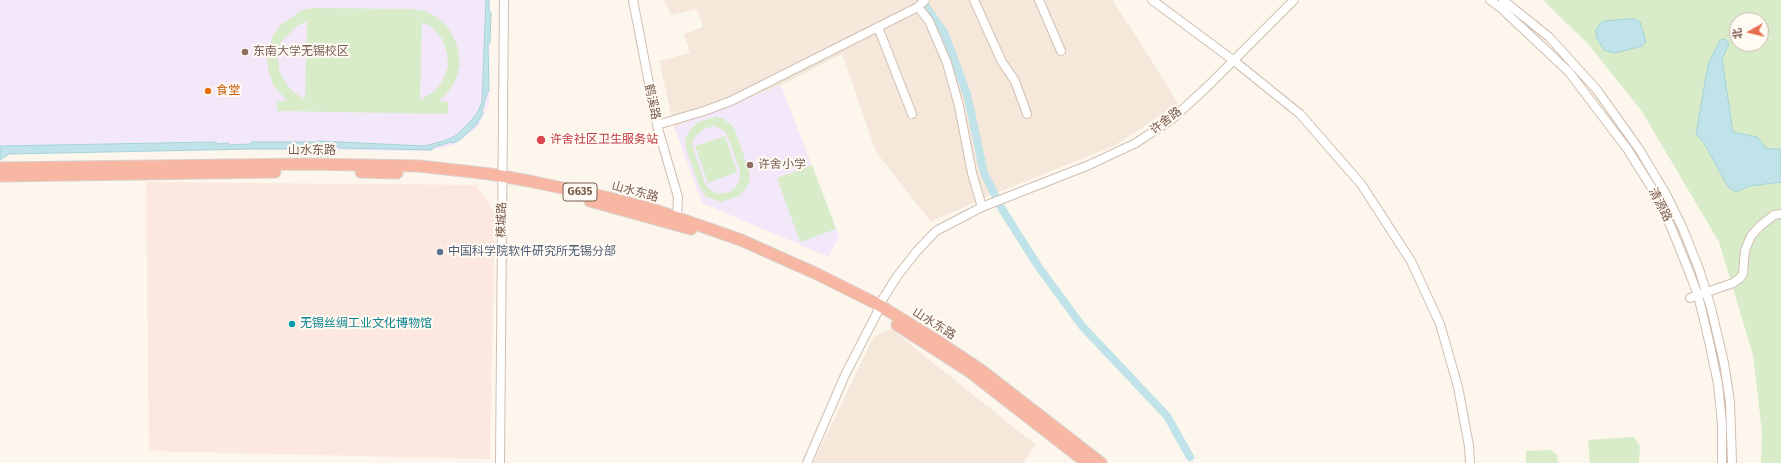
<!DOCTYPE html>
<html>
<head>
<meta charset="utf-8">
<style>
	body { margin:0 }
	#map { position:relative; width:1781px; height:463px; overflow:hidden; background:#fdf6ec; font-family:"Fira Sans","Noto Sans SC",sans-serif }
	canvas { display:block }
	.north { position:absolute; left:1729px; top:12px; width:40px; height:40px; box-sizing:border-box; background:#fffaf3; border:1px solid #cabbb1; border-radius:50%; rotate:262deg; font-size:11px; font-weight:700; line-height:16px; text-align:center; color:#7a5c4d }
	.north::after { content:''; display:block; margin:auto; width:14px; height:18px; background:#e76f51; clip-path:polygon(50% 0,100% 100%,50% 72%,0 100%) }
</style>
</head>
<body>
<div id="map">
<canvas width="1781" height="463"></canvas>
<div class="north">北</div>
</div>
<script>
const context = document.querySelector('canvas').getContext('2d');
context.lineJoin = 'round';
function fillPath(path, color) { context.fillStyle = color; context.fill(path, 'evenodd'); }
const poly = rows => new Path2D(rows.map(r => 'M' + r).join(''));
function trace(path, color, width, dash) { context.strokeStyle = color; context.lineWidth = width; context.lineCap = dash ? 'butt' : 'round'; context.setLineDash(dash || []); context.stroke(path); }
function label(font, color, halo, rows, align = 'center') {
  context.font = font + ' "Fira Sans","Noto Sans SC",sans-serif'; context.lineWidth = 4; context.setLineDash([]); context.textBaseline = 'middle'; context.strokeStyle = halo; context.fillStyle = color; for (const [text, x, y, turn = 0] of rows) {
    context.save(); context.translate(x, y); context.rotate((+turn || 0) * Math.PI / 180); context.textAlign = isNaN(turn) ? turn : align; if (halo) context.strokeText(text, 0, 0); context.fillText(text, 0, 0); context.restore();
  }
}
const residential = poly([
	[664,0,1112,0,1144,48,1178,104,1114,146,984,198,931,222,876,152,842,54,781,85,674,127,659,61,690,53,684,34,703,27,697,9,671,15],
	[891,329,1036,445,1023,463,813,463,874,336]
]);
const commercial = poly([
	[146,182,476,185,495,213,490,459,149,451]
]);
const education = poly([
	[0,0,490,0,489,103,479,126,456,144,429,151,0,148],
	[781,85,839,236,829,257,702,203,674,127]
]);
const green = poly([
	[1543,0,1781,0,1781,463,1761,463,1762,432,1753,355,1719,242,1641,110,1588,44],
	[1737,20,1761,20,1761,44,1737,44],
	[312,8,413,9,424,11,435,16,446,25,454,38,458,49,460,65,456,79,449,91,439,101,448,102,448,114,277,111,277,101,287,101,273,85,269,73,267,59,269,47,273,35,281,25,302,10],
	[307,21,305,98,304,99,291,90,284,80,279,69,278,56,281,42,297,26],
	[422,22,432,27,442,39,447,53,448,67,443,80,435,91,420,100],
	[715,117,722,118,734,127,749,171,750,180,746,189,739,196,721,202,706,197,700,188,685,145,686,137,690,130,698,122],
	[715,126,726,132,740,171,740,178,736,187,729,192,719,194,711,190,705,184,692,145,693,139,699,133,706,128],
	[725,136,737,172,708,183,695,146],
	[812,165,836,229,800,242,777,178],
	[1634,437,1640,446,1639,463,1590,463,1588,440],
	[1551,450,1557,455,1558,463,1526,463,1526,451]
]);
const water = poly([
	[486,0,489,0,489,11,491,12,490,42,488,44,489,91,487,93,482,111,483,113,476,125,461,139,453,143,451,142,434,147,432,150,341,148,335,146,334,156,320,156,315,149,252,149,9,154,0,160,0,146,215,142,218,144,228,143,230,145,250,144,252,142,316,142,318,141,424,146,444,141,457,135,471,121,478,112,482,102,486,0],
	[1628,19,1635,19,1640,22,1646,42,1642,46,1615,53,1604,50,1596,37,1596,30,1599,25,1603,21,1628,19],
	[1725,39,1729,44,1722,59,1733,132,1757,137,1767,149,1781,149,1781,182,1750,186,1736,192,1728,187,1704,143,1696,134,1708,65,1720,40,1725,39]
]);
const canal = poly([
	[921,0,944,32,967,94,984,173,1002,209,1038,266,1082,326,1167,416,1190,457]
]);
const minor = poly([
	[633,0,657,125,678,197,677,217,675,221],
	[974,0,1002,62,1015,81,1027,114],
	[1039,0,1061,51],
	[1152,0,1233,60,1300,114,1361,184,1411,261,1440,324,1458,387,1469,446,1470,463],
	[1490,0,1501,8,1569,72,1628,150,1655,193,1671,227,1688,269,1698,295,1709,341,1718,384,1722,424,1722,463],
	[1503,0,1549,37,1597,90,1639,149,1666,194,1683,229,1699,269,1711,308,1724,363,1730,402,1732,463],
	[918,7,929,21,947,63,959,106,972,173,982,207],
	[878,27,912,114],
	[657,125,704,111,731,101,918,7,925,0],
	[1690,298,1733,283,1740,278,1743,274,1745,250,1751,236,1760,226,1774,215,1781,214],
	[500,463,504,0],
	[807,463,845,375,877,313,879,305,898,275,917,251,936,231,982,207,1089,165,1136,143,1172,119,1206,88,1294,0]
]);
const highway = poly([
	[0,168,307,164,419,166,490,174,529,181,610,198,652,209,741,240,817,274,879,305,939,342,981,370,1101,463],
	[361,172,397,173],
	[0,176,275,172],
	[590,201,691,229],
	[897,325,970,372,1087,463]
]);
const markers = [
	[245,52,4,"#8d6e63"],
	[208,91,4,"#e8710a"],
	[541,140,5,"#e0444e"],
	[750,165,4,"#8d6e63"],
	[440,252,4,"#5c6f8a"],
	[292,324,4,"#0f9aa8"]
];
const shields = [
	[580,192,34]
];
const shieldNames = [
	["G635",580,192]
];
const educationNames = [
	["东南大学无锡校区",253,52],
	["许舍小学",758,165]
];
const foodNames = [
	["食堂",216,91]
];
const streetNames = [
	["鹤溪路",652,102,78],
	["许舍路",1166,121,-37],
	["山水东路",312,151],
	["山水东路",635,192,15],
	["清源路",1660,205,63],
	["楝城路",502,220,-89],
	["山水东路",934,324,32]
];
const healthNames = [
	["许舍社区卫生服务站",550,140]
];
const serviceNames = [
	["中国科学院软件研究所无锡分部",448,252]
];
const cultureNames = [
	["无锡丝绸工业文化博物馆",300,324]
];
fillPath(residential, '#f5e8da');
fillPath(commercial, '#fde8e0');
fillPath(education, '#f3e8fa');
fillPath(green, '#d8ecc9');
fillPath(water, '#bfe3e8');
trace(water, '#a5d3da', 1);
trace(canal, '#bfe3e8', 8);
trace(minor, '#d1beb0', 10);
trace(highway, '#dad1cd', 13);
trace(minor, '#fff', 8);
trace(highway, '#f7b7a3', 11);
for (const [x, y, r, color] of markers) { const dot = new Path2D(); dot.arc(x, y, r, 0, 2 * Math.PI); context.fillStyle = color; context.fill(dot); trace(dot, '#fffaf3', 1.5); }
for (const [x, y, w] of shields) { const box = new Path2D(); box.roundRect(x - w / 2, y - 9, w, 18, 3); context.fillStyle = '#fffaf3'; context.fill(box); trace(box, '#7a5c4d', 1); }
label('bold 11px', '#7a5c4d', null, shieldNames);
label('12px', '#785e54', '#fffaf3', educationNames, 'left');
label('12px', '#c56008', '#fffaf3', foodNames, 'left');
label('12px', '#7a5c4d', '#fffaf3', streetNames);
label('12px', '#be3a42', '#fffaf3', healthNames, 'left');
label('12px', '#4e5e75', '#fffaf3', serviceNames, 'left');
label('12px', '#0d838f', '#fffaf3', cultureNames, 'left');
</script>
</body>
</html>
